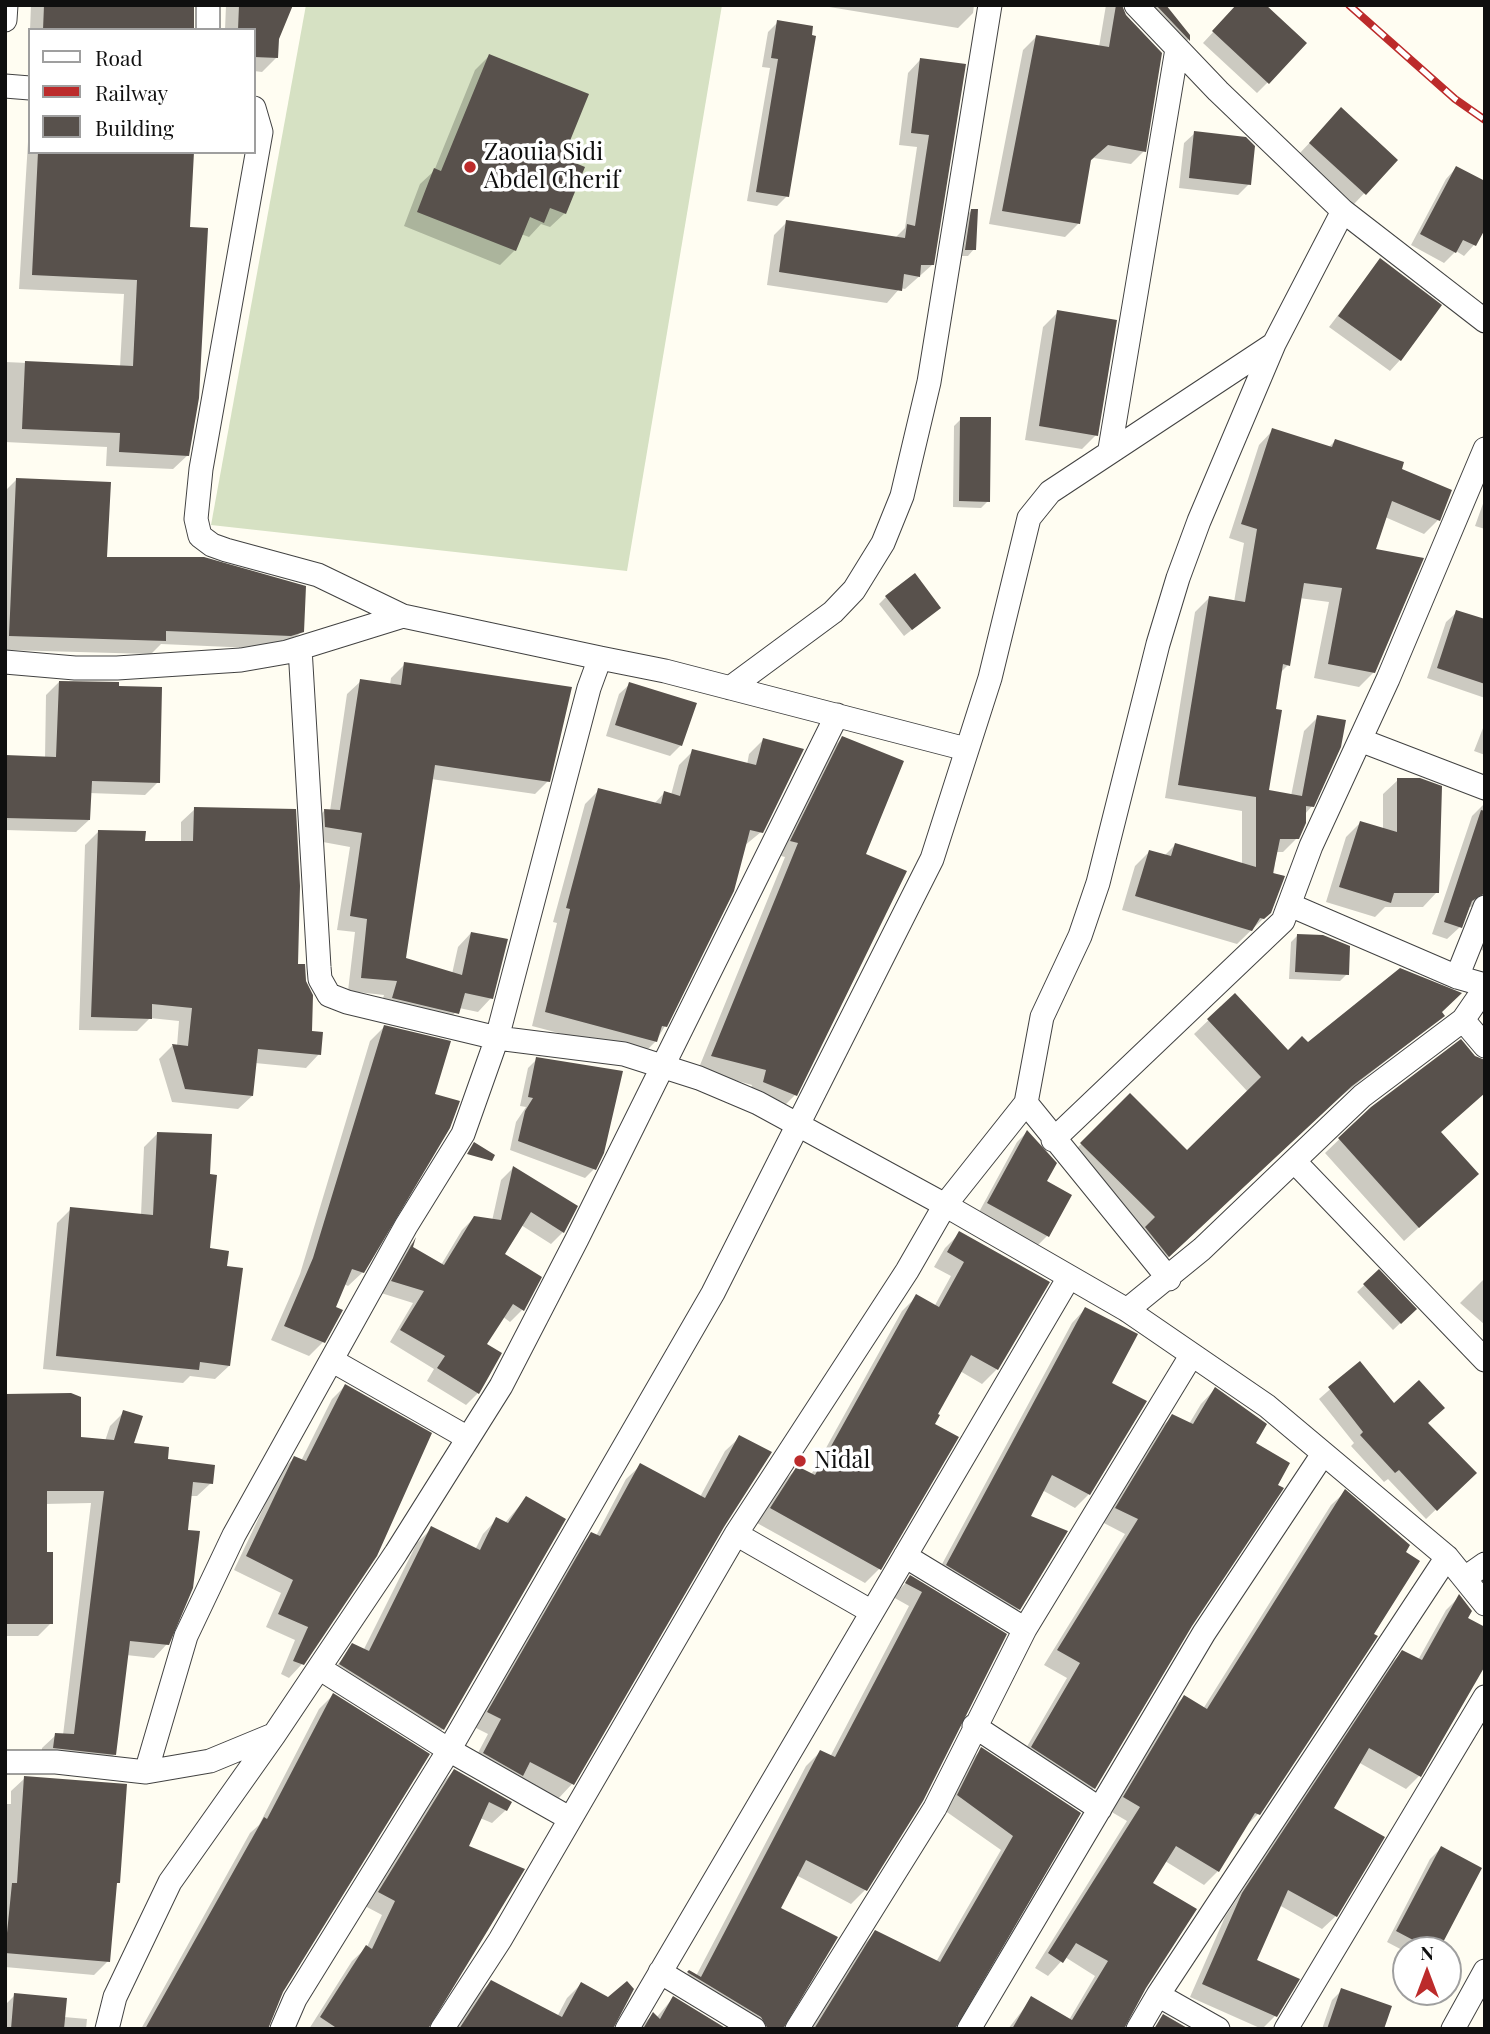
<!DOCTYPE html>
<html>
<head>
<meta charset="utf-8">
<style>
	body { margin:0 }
	#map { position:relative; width:1490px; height:2034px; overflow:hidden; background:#fffdf2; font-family:"Playfair Display",serif }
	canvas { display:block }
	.frame { position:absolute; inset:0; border:7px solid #0f0f0f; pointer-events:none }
	.legend { position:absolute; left:28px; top:28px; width:228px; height:126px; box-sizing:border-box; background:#fff; border:2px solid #9f9f9f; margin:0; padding:9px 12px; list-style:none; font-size:21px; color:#0f0f0f }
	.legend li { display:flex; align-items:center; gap:14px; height:35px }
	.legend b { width:35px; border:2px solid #9f9f9f }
	.north { position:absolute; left:1392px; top:1936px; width:70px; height:70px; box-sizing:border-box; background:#fff; border:2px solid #9f9f9f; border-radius:50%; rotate:0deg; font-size:19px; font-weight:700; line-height:28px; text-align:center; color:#0f0f0f }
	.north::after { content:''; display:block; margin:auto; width:24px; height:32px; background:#bc2b2b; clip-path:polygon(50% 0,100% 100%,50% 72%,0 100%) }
</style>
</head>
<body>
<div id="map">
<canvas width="1490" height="2034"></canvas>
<div class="frame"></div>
<ul class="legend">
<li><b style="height:9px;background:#fff"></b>Road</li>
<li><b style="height:9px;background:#bc2b2b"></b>Railway</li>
<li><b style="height:19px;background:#58514c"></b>Building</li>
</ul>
<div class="north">N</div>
</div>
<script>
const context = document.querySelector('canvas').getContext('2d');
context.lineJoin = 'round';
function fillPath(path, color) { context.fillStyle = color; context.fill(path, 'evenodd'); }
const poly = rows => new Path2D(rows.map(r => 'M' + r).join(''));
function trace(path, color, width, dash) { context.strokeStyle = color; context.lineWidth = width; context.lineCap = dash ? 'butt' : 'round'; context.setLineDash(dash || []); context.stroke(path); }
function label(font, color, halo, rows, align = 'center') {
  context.font = font + ' "Playfair Display",serif'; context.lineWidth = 7; context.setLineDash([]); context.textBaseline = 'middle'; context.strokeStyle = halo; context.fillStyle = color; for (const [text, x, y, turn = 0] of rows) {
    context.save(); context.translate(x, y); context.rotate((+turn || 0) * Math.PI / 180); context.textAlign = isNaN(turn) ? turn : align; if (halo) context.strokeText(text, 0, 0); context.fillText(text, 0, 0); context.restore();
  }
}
const cemetery = poly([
	[306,5,722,5,627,571,211,525]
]);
const shadow = poly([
	[31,5,192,5,192,30,30,30],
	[226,5,291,5,278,39,277,57,262,72,254,71,254,30,225,30],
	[817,5,974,5,973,13,958,28],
	[1106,5,1122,5,1144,151,1131,164,1094,158,1089,162,1078,224,1065,237,989,224,1023,50,1036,37,1099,47],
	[1128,5,1163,5,1189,36,1188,40,1175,53],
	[1238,5,1268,82,1257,93,1203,43],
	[778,22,787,196,777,206,747,201,770,68,762,67,768,32],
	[489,56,560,159,565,213,550,227,541,224,529,237,521,234,515,250,500,265,404,226,420,184,434,171,475,70],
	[920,60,964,65,932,265,905,289,900,288,887,303,767,285,774,235,787,222,895,238,905,228,917,147,899,145,908,73],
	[30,109,30,152,192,152,188,228,188,455,173,469,106,466,107,447,5,442,5,362,120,367,124,294,19,289],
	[1331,120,1396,160,1354,204,1299,154],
	[1195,133,1249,184,1238,195,1179,188,1184,143],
	[1456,168,1474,245,1464,256,1456,251,1444,263,1411,245,1446,179],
	[972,210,974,249,968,256,959,256,965,217],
	[1380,260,1400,360,1390,371,1329,327],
	[1058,312,1096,435,1082,449,1025,440,1043,327],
	[961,419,988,501,981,508,953,507,954,426],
	[1273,430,1328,448,1335,441,1400,470,1438,520,1424,534,1385,517,1374,550,1374,672,1359,687,1314,678,1329,602,1299,598,1288,665,1280,673,1274,710,1267,791,1291,796,1304,731,1318,717,1312,806,1305,814,1297,838,1283,852,1276,852,1270,912,1237,944,1122,910,1135,866,1149,852,1164,856,1175,845,1242,865,1242,811,1165,798,1195,612,1209,598,1234,602,1244,543,1229,538,1259,445],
	[17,479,105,558,302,631,288,645,276,649,161,644,151,654,5,650,5,491],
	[1485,498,1485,529,1475,526],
	[886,597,932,614,904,636,879,604],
	[1457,612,1485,621,1485,698,1427,678,1446,622],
	[405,664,548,781,535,794,431,779,404,960,452,974,458,947,471,933,491,998,478,1012,459,1008,443,1027,379,1012,384,995,348,991,355,932,337,930,350,847,312,840,311,825,324,811,330,811,347,694,361,681,390,685,391,678],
	[59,682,158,782,145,795,89,793,89,820,76,832,5,830,5,756,45,758,46,695],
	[630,684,681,745,670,756,606,736,619,694],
	[1485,723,1485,755,1474,751],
	[842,738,864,855,795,1095,781,1109,749,1096,752,1085,698,1070,785,857,777,855,828,753],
	[763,740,761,832,744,846,665,1026,656,1041,642,1055,532,1026,557,923,553,922,585,804,599,790,654,804,664,793,671,795,679,765,693,751,747,765,749,754],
	[1398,780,1437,892,1423,907,1385,907,1375,917,1326,902,1346,837,1360,823,1383,830,1383,794],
	[1485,803,1485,916,1477,906,1469,907,1460,927,1447,939,1432,934,1472,816],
	[195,809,297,965,310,1033,319,1054,306,1068,255,1063,252,1096,238,1109,172,1102,159,1059,172,1046,177,1046,179,1021,150,1018,137,1031,79,1030,85,845,99,831,144,843,181,843,181,822],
	[1485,926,1485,951,1477,949],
	[1298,935,1347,974,1340,981,1289,979,1291,942],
	[1235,995,1288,1052,1308,1044,1440,1012,1443,1016,1336,1100,1155,1270,1067,1158,1130,1096,1187,1152,1248,1092,1194,1034],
	[384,1027,363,1272,348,1286,344,1284,323,1342,309,1356,271,1340,300,1274,370,1041],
	[537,1059,594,1169,585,1178,510,1150,516,1122,526,1107,520,1106,528,1068],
	[1372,1108,1439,1133,1462,1188,1404,1241,1325,1153],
	[1027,1132,1045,1182,1047,1236,1037,1246,978,1214,1017,1142],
	[158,1133,208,1250,225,1267,229,1366,215,1379,190,1376,183,1383,43,1369,57,1223,71,1209,141,1215,144,1147],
	[513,1168,563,1232,551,1244,521,1225,503,1255,522,1310,510,1322,502,1316,484,1344,478,1393,466,1405,427,1381,434,1369,390,1342,413,1303,381,1293,404,1252,412,1243,411,1248,441,1265,462,1230,474,1218,492,1221,501,1180],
	[959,1234,1048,1283,997,1369,982,1384,960,1371,935,1415,880,1568,865,1583,757,1523,783,1482,797,1468,811,1475,902,1311,916,1297,934,1307,951,1276,934,1267,945,1248],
	[1378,1272,1415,1309,1393,1330,1357,1292],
	[1485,1278,1485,1325,1460,1303],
	[1085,1309,1110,1384,1089,1494,1075,1508,1042,1490,1028,1516,1019,1609,1005,1622,934,1579,1072,1323],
	[1360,1363,1394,1406,1426,1423,1474,1473,1426,1519,1388,1479,1384,1482,1351,1446,1354,1443,1319,1399],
	[345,1386,302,1664,289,1678,281,1674,295,1640,266,1627,281,1593,234,1570,281,1471,294,1458,301,1461,332,1399],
	[1215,1389,1253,1443,1190,1625,1094,1788,1079,1802,1018,1762,1067,1678,1044,1665,1125,1534,1102,1522,1158,1430,1173,1416,1189,1424,1201,1404],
	[5,1395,80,1438,105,1441,110,1426,124,1412,131,1444,211,1483,197,1496,190,1496,167,1644,154,1658,126,1655,115,1754,101,1767,41,1761,42,1748,56,1735,63,1735,91,1503,45,1504,45,1554,51,1623,38,1636,5,1636],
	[740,1437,722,1526,572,1784,558,1799,520,1778,470,1768,488,1734,474,1727,577,1548,592,1534,596,1536,626,1479,641,1465,700,1497,725,1451],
	[1345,1492,1372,1635,1375,1637,1258,1814,1244,1828,1218,1871,1204,1885,1165,1861,1150,1883,1144,1987,1123,2029,1008,2029,1032,1998,1069,2020,1095,1976,1065,1957,1048,1976,1035,1968,1127,1821,1110,1811,1170,1710,1184,1697,1203,1709,1331,1505],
	[526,1498,564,1520,443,1729,429,1744,326,1679,353,1646,363,1651,417,1543,432,1528,475,1550,483,1534,497,1519,505,1523],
	[910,1578,1004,1635,865,1890,851,1904,796,1875,779,1909,781,2029,744,2029,675,1987,689,1972,696,1976,806,1766,820,1752,830,1757,909,1606,893,1597],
	[1459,1597,1466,1619,1419,1776,1406,1789,1358,1762,1332,1809,1336,1916,1322,1929,1279,1905,1255,1961,1276,2015,1262,2029,1190,1997,1225,1917,1389,1665,1403,1652,1418,1660,1446,1610],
	[333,1695,281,1991,268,2029,141,2029,250,1833,259,1825,319,1709],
	[981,1750,1078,1814,953,2029,810,2029,862,1946,875,1933,936,1962,1001,1850,944,1810,968,1763],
	[454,1771,506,1810,492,1823,480,1818,467,1847,426,2029,309,2029,352,1961,367,1947,382,1915,365,1906,440,1785],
	[25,1778,118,1882,115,1886,108,1961,94,1975,5,1967,5,1804,11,1804,11,1791],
	[1441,1848,1437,1950,1406,1952,1387,1942,1430,1859],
	[491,1982,557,2017,567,1998,581,1984,611,2029,456,2029,477,1996],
	[1342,1990,1382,2029,1322,2029,1332,2000],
	[15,1995,64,2017,87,2019,86,2029,5,2029,5,2005],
	[673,1998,723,2029,639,2029,653,2014,656,2018]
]);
const building = poly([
	[44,5,194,5,194,30,43,30],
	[239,5,293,5,279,39,278,58,254,57,254,30,238,30],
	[1116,5,1122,5,1126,15,1162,53,1146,152,1108,145,1091,160,1080,224,1002,211,1036,35,1109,47],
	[1156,5,1166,5,1190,35,1190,41],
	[1236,5,1266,5,1307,43,1269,84,1212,31],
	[777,20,813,26,812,35,816,36,789,197,756,192,778,59,771,58],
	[489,54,589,94,563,158,585,167,566,214,550,208,544,223,530,217,516,251,417,212,434,168,441,171],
	[920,58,966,64,934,265,921,265,920,277,904,274,902,291,779,272,786,220,905,238,907,224,915,226,929,135,911,133],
	[1341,107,1398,160,1366,195,1309,143],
	[1194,131,1246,137,1255,146,1251,185,1189,178],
	[38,152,194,152,190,227,208,228,199,398,189,456,119,452,120,433,22,429,25,361,133,366,137,280,32,275],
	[1456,166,1485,181,1485,229,1476,246,1463,240,1456,253,1420,234],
	[971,209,978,209,976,250,965,250],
	[1380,258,1442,305,1401,361,1338,316],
	[1057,310,1117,320,1098,436,1039,426],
	[960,417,991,417,990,502,959,501],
	[1272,428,1332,447,1335,439,1404,462,1402,469,1452,490,1440,521,1392,501,1376,549,1424,558,1375,673,1328,664,1342,588,1304,583,1290,666,1283,664,1276,709,1282,710,1269,790,1302,796,1317,715,1346,720,1341,747,1314,807,1306,806,1306,823,1299,839,1280,839,1273,873,1285,876,1271,913,1264,919,1260,918,1252,931,1135,896,1149,850,1171,856,1175,843,1256,867,1256,797,1178,785,1209,596,1245,602,1257,529,1241,524],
	[16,478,111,482,107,557,204,557,306,586,304,632,291,636,166,631,166,641,9,636],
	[915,573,941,608,912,630,885,596],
	[1456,610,1485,619,1485,684,1437,668],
	[404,662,572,687,550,782,435,765,406,958,462,975,471,932,508,939,493,999,465,993,459,1014,392,998,397,981,361,978,367,919,350,916,362,833,325,827,324,809,340,810,360,679,401,685],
	[59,681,119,682,119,686,162,687,160,783,92,781,90,820,5,818,5,755,56,757],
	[629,682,697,703,682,746,615,725],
	[842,736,904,761,866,854,907,871,797,1096,763,1082,766,1070,711,1056,798,843,790,841],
	[763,738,804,749,763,833,750,830,734,891,667,1027,662,1026,657,1042,545,1012,570,909,566,908,598,788,661,804,664,791,680,796,692,749,756,765],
	[1397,778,1420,778,1442,786,1439,893,1394,893,1391,903,1339,887,1360,821,1397,832],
	[194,807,296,809,300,886,298,964,305,964,306,981,313,995,312,1031,323,1032,321,1055,258,1049,253,1096,185,1089,172,1044,188,1046,192,1008,152,1004,152,1019,91,1017,98,830,146,831,145,841,193,841],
	[1481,810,1485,811,1485,893,1472,901,1462,928,1444,922],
	[1297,934,1323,935,1350,946,1349,975,1295,972],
	[1400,968,1462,993,1442,1012,1445,1016,1352,1086,1169,1257,1145,1227,1155,1217,1080,1143,1130,1093,1187,1150,1261,1077,1207,1019,1235,993,1288,1050,1302,1036,1308,1042],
	[384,1025,451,1041,435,1094,460,1101,450,1128,364,1273,352,1269,336,1307,343,1310,325,1343,284,1326,313,1258],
	[1461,1039,1475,1056,1485,1060,1485,1093,1441,1132,1479,1174,1419,1228,1338,1138,1371,1107],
	[536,1057,623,1071,604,1153,596,1170,518,1141,525,1111,533,1098,528,1097],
	[1027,1130,1057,1163,1047,1181,1072,1195,1049,1237,987,1203],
	[157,1132,212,1134,210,1174,217,1175,210,1248,229,1251,227,1266,243,1268,230,1366,200,1362,199,1370,56,1356,70,1207,153,1215],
	[474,1142,495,1155,492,1161,467,1154],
	[513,1166,578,1206,564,1233,531,1212,505,1254,542,1277,524,1311,513,1304,487,1344,502,1353,479,1394,437,1368,445,1356,400,1330,424,1291,391,1281,416,1237,413,1247,444,1265,474,1216,501,1220],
	[959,1231,1050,1282,998,1370,971,1355,938,1414,940,1415,935,1424,959,1437,881,1570,770,1508,797,1466,815,1475,916,1294,939,1307,964,1262,947,1252],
	[1379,1269,1417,1309,1401,1324,1363,1284],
	[1085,1307,1138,1334,1112,1383,1147,1401,1090,1495,1052,1475,1031,1516,1068,1531,1020,1610,946,1565],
	[1360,1361,1394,1403,1419,1380,1445,1408,1428,1423,1477,1473,1437,1511,1399,1470,1395,1473,1360,1435,1363,1432,1328,1387],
	[345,1384,432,1433,377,1556,304,1665,293,1661,308,1627,278,1614,293,1580,246,1556,294,1456,306,1461],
	[1215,1387,1267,1424,1256,1443,1290,1463,1278,1485,1284,1488,1192,1626,1095,1789,1031,1747,1080,1663,1057,1650,1138,1519,1115,1508,1172,1414,1193,1424],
	[71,1393,81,1397,81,1437,114,1440,123,1410,143,1416,134,1443,169,1447,168,1459,215,1465,213,1484,193,1482,188,1530,200,1531,193,1588,169,1645,130,1641,116,1755,53,1748,55,1733,74,1734,104,1491,47,1491,47,1552,53,1552,53,1624,5,1624,5,1394],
	[739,1435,772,1452,724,1527,574,1785,530,1762,523,1776,483,1753,501,1719,487,1712,591,1532,600,1536,640,1463,705,1498],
	[1345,1489,1410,1545,1406,1552,1420,1561,1374,1634,1378,1636,1260,1815,1255,1813,1219,1872,1176,1846,1153,1883,1197,1909,1146,1988,1124,2029,1012,2029,1031,1996,1072,2020,1108,1961,1076,1943,1063,1963,1048,1953,1140,1807,1123,1797,1184,1695,1207,1709],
	[526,1496,566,1519,444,1730,339,1664,352,1643,369,1651,431,1526,480,1550,496,1517,508,1523],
	[910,1575,1007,1634,923,1801,867,1891,806,1860,781,1908,838,1937,783,2029,768,2029,761,2017,687,1972,689,1970,701,1977,820,1750,835,1757,922,1592,905,1583],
	[1459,1594,1472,1611,1468,1618,1485,1627,1485,1666,1421,1777,1369,1748,1334,1808,1385,1837,1337,1917,1288,1890,1257,1960,1300,1979,1277,2017,1202,1984,1242,1893,1402,1650,1422,1660],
	[333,1693,430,1754,283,1992,268,2029,145,2029,264,1817,267,1819],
	[981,1747,1081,1813,955,2029,814,2029,875,1930,940,1962,1013,1836,957,1795],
	[454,1769,512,1802,507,1811,489,1802,469,1846,525,1869,428,2029,338,2029,320,2017,366,1945,372,1949,395,1901,378,1892],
	[24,1776,127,1784,120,1883,117,1883,110,1962,5,1953,12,1883,17,1883],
	[1441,1846,1482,1868,1439,1950,1432,1950,1396,1931],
	[491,1980,562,2017,581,1982,608,1997,627,1981,634,1989,613,2029,459,2029],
	[1341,1988,1392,2006,1384,2029,1327,2029],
	[14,1993,67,1998,64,2029,11,2029],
	[673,1996,727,2029,643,2029,653,2012,660,2019],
	[1163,2014,1189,2029,1154,2029]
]);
const minor = poly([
	[1136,5,1218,91,1343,211,1485,321],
	[5,20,6,5],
	[208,30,208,5],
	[5,86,30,88],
	[254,108,261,132,201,469,196,519,200,536,212,545,226,550,318,575,403,616,600,658],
	[1110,449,1177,49],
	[300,648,319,967,320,979,329,995,347,1002,497,1038,624,1054,699,1078,758,1103,945,1205,1127,1310,1267,1406,1447,1557,1485,1604],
	[5,662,75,668,117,668,241,660,287,652,403,616],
	[730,688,833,612,854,590,883,543,902,496,929,382,990,5],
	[1360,740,1485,788],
	[1290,905,1457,977,1485,985],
	[1457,977,1485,907],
	[1463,1020,1485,1046],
	[1026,1103,1169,1279],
	[1053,1140,1283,921,1311,846,1388,679,1485,449],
	[1294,1161,1485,1360],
	[1127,1310,1202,1249,1362,1096,1463,1020,1485,988],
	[333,1361,468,1438],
	[736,1534,872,1612],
	[905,1556,1025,1629],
	[1465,1578,1485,1564],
	[319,1668,449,1750,569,1818],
	[974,1726,1100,1809],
	[5,1762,56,1762,146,1772,186,1636,234,1535,406,1226,463,1134,497,1038,589,688,600,658,665,671,966,749],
	[146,1772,210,1761,273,1735],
	[660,1972,754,2029],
	[1158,1995,1447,1557],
	[107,2029,115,1997,170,1882,274,1735,396,1553,501,1386,577,1239,837,715],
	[282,2029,295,1999,449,1750,713,1293,932,859,990,678,1029,518,1050,492,1274,344,1343,211],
	[442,2029,500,1940,736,1534,907,1271,945,1205,1026,1103,1042,1017,1080,936,1098,883,1158,644,1178,578,1199,521,1274,344],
	[627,2029,1068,1279],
	[797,2029,935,1808,1025,1629,1191,1356],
	[969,2029,1204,1633,1323,1454],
	[1138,2029,1158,1995,1218,2029],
	[1286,2029,1485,1697],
	[1453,2029,1485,1971]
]);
const rail = poly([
	[1349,5,1455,99,1485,120]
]);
const markers = [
	[470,167,7,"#bc2b2b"],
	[800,1461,7,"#bc2b2b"]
];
const poiNames = [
	["Zaouia Sidi",484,153],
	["Abdel Cherif",484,181],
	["Nidal",814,1461]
];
fillPath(cemetery, '#d6e1c3');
fillPath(shadow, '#0003');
fillPath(building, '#58514c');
trace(minor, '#424242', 25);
trace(minor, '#fff', 23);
trace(rail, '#bc2b2b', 8);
trace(rail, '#fff', 5, [16]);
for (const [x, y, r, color] of markers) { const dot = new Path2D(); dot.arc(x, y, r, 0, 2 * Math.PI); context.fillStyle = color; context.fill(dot); trace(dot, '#fff', 2.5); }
label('24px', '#0f0f0f', '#fff', poiNames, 'left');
</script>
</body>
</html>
